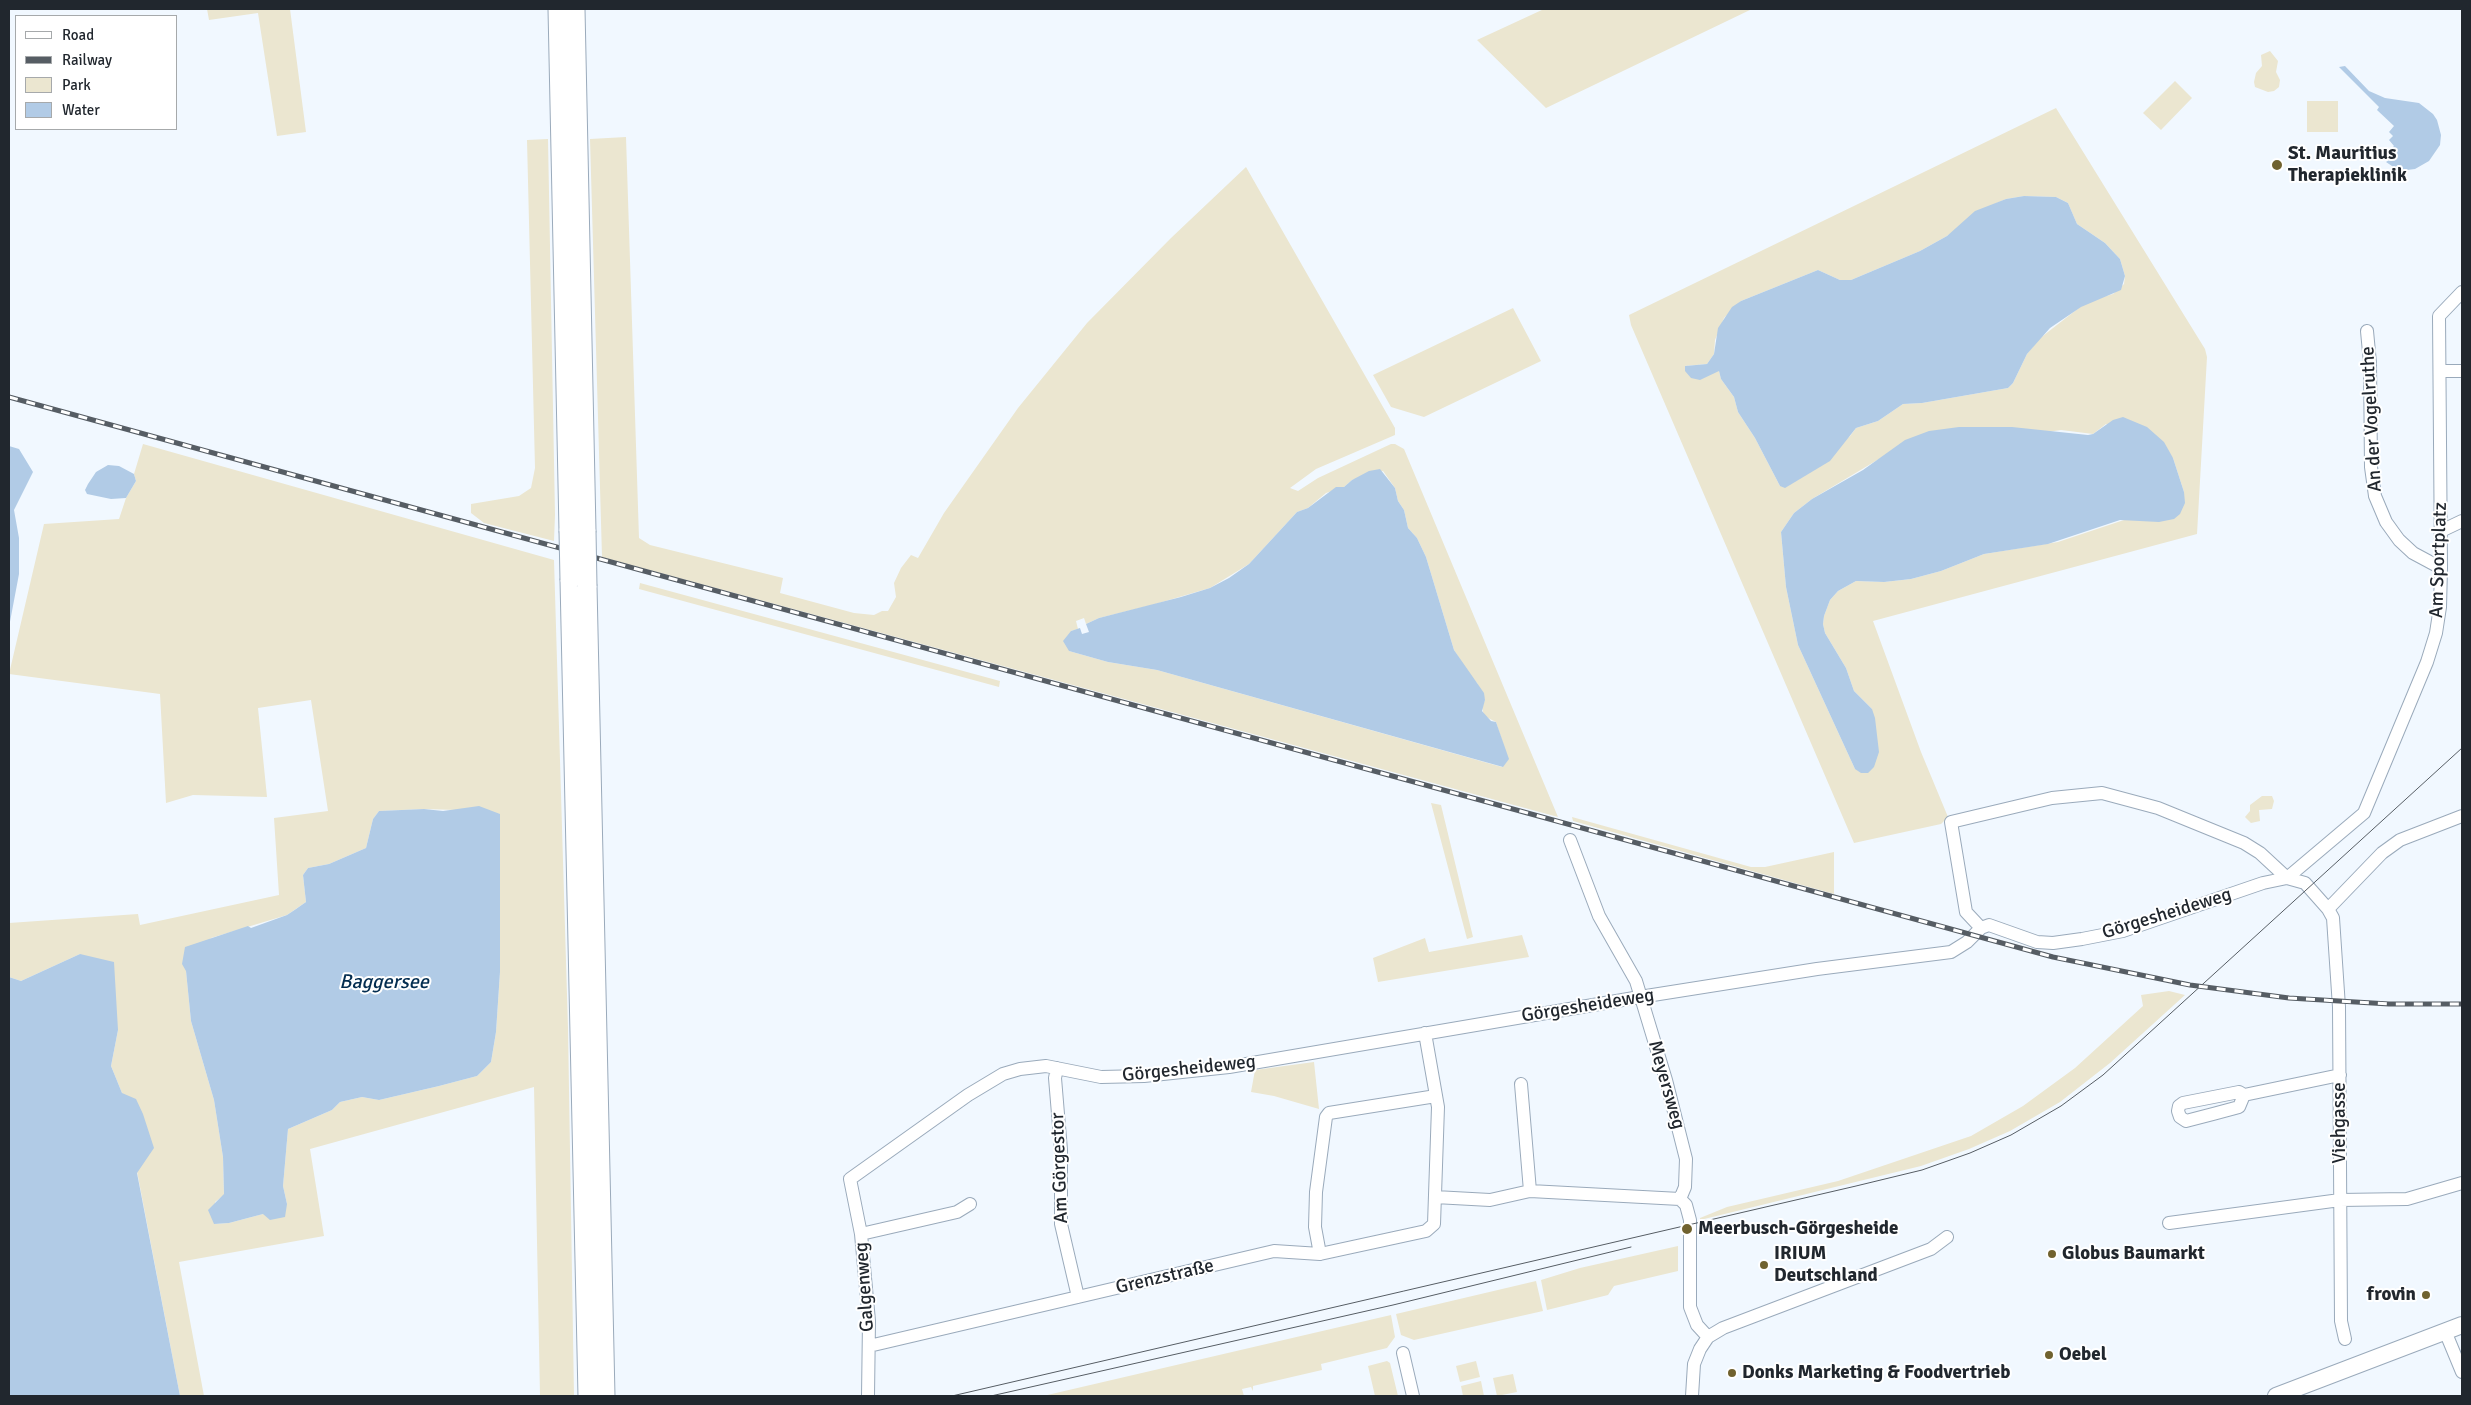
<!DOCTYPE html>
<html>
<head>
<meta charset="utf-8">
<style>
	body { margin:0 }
	#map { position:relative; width:2471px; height:1405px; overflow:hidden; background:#f1f8ff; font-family:Signika,sans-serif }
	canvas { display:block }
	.frame { position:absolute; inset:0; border:10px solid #21272e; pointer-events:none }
	.legend { position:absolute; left:15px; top:15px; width:162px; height:115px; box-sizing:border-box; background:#fff; border:1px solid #a6a9ab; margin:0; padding:6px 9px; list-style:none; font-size:15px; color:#21272e }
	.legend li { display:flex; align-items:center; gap:10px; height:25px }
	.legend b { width:25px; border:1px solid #a6a9ab }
</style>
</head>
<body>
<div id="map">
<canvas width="2471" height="1405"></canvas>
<div class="frame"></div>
<ul class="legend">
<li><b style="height:6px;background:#fff"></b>Road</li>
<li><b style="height:6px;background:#565d64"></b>Railway</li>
<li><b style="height:14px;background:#ebe6d0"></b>Park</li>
<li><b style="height:14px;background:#b1cbe6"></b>Water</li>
</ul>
</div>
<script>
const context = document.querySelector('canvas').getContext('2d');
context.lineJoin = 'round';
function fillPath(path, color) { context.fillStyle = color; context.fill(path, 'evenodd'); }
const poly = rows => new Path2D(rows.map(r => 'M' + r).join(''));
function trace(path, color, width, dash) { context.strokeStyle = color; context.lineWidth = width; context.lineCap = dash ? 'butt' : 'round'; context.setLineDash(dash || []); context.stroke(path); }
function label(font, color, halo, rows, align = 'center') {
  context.font = font + ' Signika,sans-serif'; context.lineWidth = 4; context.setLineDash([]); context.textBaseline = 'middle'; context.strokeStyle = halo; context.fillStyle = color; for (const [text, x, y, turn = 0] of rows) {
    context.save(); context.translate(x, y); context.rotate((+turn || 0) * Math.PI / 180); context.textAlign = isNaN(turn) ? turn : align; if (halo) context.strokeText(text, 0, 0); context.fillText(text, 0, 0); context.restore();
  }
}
const green = poly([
	[207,9,290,9,306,132,277,136,258,13,209,20],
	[1544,9,1752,9,1546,108,1477,40],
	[2270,51,2278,61,2276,72,2280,80,2279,87,2274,91,2268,92,2255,87,2254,82,2256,73,2262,66,2261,55],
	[2175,81,2192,98,2161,130,2143,113],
	[2307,101,2338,101,2338,132,2307,132],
	[2056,108,2205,349,2207,357,2197,534,1873,621,1921,752,1948,817,1941,824,1854,843,1631,325,1629,315],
	[2024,196,2056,197,2068,203,2077,224,2105,243,2120,259,2125,276,2124,284,2113,294,2096,299,2080,307,2039,339,2027,354,2013,383,2008,388,1922,403,1903,404,1878,421,1856,428,1850,436,1780,486,1755,438,1738,412,1734,397,1721,379,1719,371,1685,366,1707,364,1714,354,1715,340,1724,318,1741,301,1818,270,1840,280,1851,280,1920,251,1947,236,1990,206,2006,199],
	[2106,424,2173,458,2184,492,2127,519,2058,542,1984,554,1941,571,1911,579,1884,582,1856,581,1838,591,1830,600,1824,616,1823,624,1825,633,1846,668,1854,691,1872,709,1855,769,1798,645,1786,587,1781,532,1794,513,1812,499,1884,456,2061,430,2093,434],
	[626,137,639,538,650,545,783,578,780,593,854,613,874,615,882,611,888,611,896,597,894,583,901,568,911,555,918,558,944,513,1018,408,1087,323,1171,238,1246,167,1395,428,1395,435,1316,469,1290,488,1298,491,1318,478,1391,444,1395,444,1404,449,1558,817,602,557,590,139],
	[1383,471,1395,488,1398,501,1404,510,1408,528,1417,538,1426,557,1454,650,1472,679,1477,683,1485,700,1482,707,1484,716,1496,722,1508,759,1502,767,1157,670,1108,662,1069,651,1071,631,1078,629,1076,621,1084,618,1086,624,1099,618,1152,605,1210,588,1249,564,1297,512,1308,508,1326,493,1344,487,1352,480],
	[548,139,555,515,554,541,484,523,471,513,471,504,519,496,531,488,535,468,527,140],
	[1513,308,1541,361,1424,417,1391,407,1373,375],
	[143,444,554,560,568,1028,574,1396,540,1396,534,1087,310,1149,324,1236,179,1262,204,1396,180,1396,122,1093,111,1066,118,1030,80,954,21,981,9,977,9,923,138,914,140,925,279,895,274,818,328,811,311,700,258,708,267,797,193,795,166,803,160,694,9,674,44,524,119,519,126,498,136,481,134,474],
	[424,809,457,810,500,814,500,972,496,1032,491,1062,477,1076,439,1086,379,1100,362,1097,340,1102,332,1110,288,1129,283,1186,287,1204,263,1214,229,1223,214,1224,215,1202,224,1195,223,1157,214,1100,191,1021,186,971,211,938,287,915,306,902,303,875,308,868,329,864,366,848,373,819,379,811],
	[640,583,1000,681,999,687,639,589],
	[2262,796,2272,796,2274,801,2272,809,2259,810,2260,821,2251,823,2245,817,2250,811,2250,805],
	[1431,803,1441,805,1473,937,1467,939],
	[1572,817,1751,867,1765,867,1834,852,1834,894,1573,821],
	[1522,935,1529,957,1378,982,1373,958,1425,938,1429,952],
	[2169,991,2185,995,2110,1063,2060,1102,2010,1131,1969,1149,1921,1166,1700,1220,1700,1218,1727,1207,1838,1181,1971,1136,2023,1106,2075,1068,2143,1006,2141,995],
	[1314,1062,1319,1109,1274,1096,1251,1092,1255,1070],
	[1678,1246,1678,1271,1614,1286,1608,1295,1547,1310,1541,1280,1580,1268],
	[1536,1281,1543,1311,1414,1340,1401,1335,1396,1314],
	[1391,1315,1395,1337,1387,1348,1321,1364,1322,1370,1253,1386,1253,1391,1251,1387,1242,1389,1244,1396,1043,1396],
	[1387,1361,1390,1363,1398,1396,1375,1396,1368,1366],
	[1476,1361,1480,1377,1460,1382,1456,1366],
	[1513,1374,1517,1392,1497,1396,1493,1378],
	[1481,1381,1484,1396,1463,1396,1461,1386]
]);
const water = poly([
	[2345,66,2369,91,2385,98,2419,103,2433,114,2437,120,2441,135,2440,145,2429,161,2415,169,2407,170,2395,168,2386,162,2389,160,2385,156,2394,146,2389,140,2393,136,2389,132,2394,126,2377,110,2379,107,2339,67],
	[2024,196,2056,197,2068,203,2077,224,2105,243,2120,259,2125,276,2121,290,2081,307,2050,328,2027,354,2013,383,2008,388,1922,403,1903,404,1878,421,1856,428,1830,461,1785,488,1780,486,1755,438,1738,412,1734,397,1721,379,1719,371,1700,380,1691,378,1685,371,1685,366,1707,364,1714,354,1718,328,1732,307,1741,301,1818,270,1840,280,1851,280,1920,251,1947,236,1975,211,2006,199],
	[2123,417,2147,427,2164,442,2173,458,2184,492,2185,503,2180,514,2174,519,2159,522,2120,520,2048,544,1984,554,1941,571,1911,579,1884,582,1856,581,1838,591,1830,600,1824,616,1823,624,1825,633,1846,668,1854,691,1872,709,1875,718,1879,752,1874,767,1868,773,1861,773,1855,769,1798,645,1786,587,1781,532,1794,513,1812,499,1863,470,1905,440,1929,431,1959,427,2012,427,2088,435,2093,434,2113,420],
	[9,446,19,449,33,472,14,510,19,538,19,574,9,627],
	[108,465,119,466,134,474,136,481,126,498,111,499,87,494,85,490,88,484,96,472],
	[1380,469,1395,488,1398,501,1404,510,1408,528,1417,538,1426,557,1454,650,1484,693,1485,700,1482,711,1491,721,1496,722,1509,759,1503,767,1157,670,1108,662,1069,651,1063,641,1071,631,1080,628,1082,634,1089,632,1086,624,1099,618,1181,597,1210,588,1229,578,1249,564,1297,512,1308,508,1336,487,1344,487,1352,480,1369,471],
	[479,806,500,814,500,972,496,1032,491,1062,477,1076,439,1086,379,1100,362,1097,340,1102,332,1110,288,1129,283,1186,287,1204,285,1217,270,1220,263,1214,229,1223,214,1224,208,1210,224,1194,223,1157,214,1100,191,1021,186,971,182,964,185,947,248,926,251,928,287,915,296,909,306,902,303,875,308,868,329,864,366,848,373,819,379,811,424,809,443,811],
	[80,954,114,962,118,1030,111,1066,122,1093,136,1099,143,1114,154,1148,137,1173,180,1396,9,1396,9,977,21,981]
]);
const minor = poly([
	[2367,331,2370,363,2371,467,2375,496,2386,522,2399,540,2413,553,2441,568],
	[2440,371,2462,371],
	[2441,531,2462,521],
	[1570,840,1599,916,1636,981,1666,1080,1686,1159,1685,1187,1680,1199,1686,1205,1690,1220,1690,1307,1697,1325,1708,1337],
	[2287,878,2364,813,2427,662,2436,633,2440,607,2441,568,2439,316,2462,292],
	[2328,909,2382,853,2400,840,2462,816],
	[1981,928,1966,912,1951,822,2052,798,2102,793,2158,808,2244,843,2260,853,2287,878],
	[1057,1068,1055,1078,1061,1150,1061,1224,1078,1297],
	[1521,1084,1530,1191],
	[2244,1095,2239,1107,2213,1114,2186,1121,2180,1117,2178,1111,2179,1106,2183,1103,2239,1092,2244,1095,2340,1075],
	[1435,1197,1490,1200,1530,1191,1680,1199],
	[2169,1223,2340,1200,2407,1199,2462,1183],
	[861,1234,957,1212,970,1204],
	[1320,1254,1315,1227,1316,1192,1326,1117,1329,1113,1436,1096],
	[2445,1331,2462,1372],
	[869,1346,1274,1251,1320,1254,1426,1231,1434,1224,1438,1107,1425,1033],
	[1403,1353,1413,1396],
	[868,1396,869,1321,861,1234,850,1179,968,1095,1003,1074,1020,1069,1046,1066,1101,1077,1144,1076,1229,1067,1640,997,1817,969,1951,952,1967,942,1981,928,1989,925,2037,942,2053,943,2082,939,2123,931,2263,883,2287,878,2305,883,2328,909,2333,918,2339,1007,2341,1321,2345,1339],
	[1692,1396,1694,1364,1700,1349,1708,1337,1723,1328,1931,1249,1947,1237]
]);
const major = poly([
	[2276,1396,2462,1325]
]);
const highway = poly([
	[558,9,569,531],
	[575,9,586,531],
	[570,580,588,1396],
	[587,586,605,1396]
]);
const tram = poly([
	[952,1396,1856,1186,1922,1170,1970,1153,2011,1135,2061,1106,2103,1075,2462,748],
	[991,1396,1393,1305,1631,1247]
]);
const rail = poly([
	[9,397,2053,957,2190,985,2289,998,2389,1004,2462,1004]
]);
const highwayBridge = poly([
	[569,531,570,580],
	[586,531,587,586]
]);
const markers = [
	[2277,165,6,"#70622f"],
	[1687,1229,6,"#70622f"],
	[2052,1254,5,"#70622f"],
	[1764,1265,5,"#70622f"],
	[2426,1295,5,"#70622f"],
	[2049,1355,5,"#70622f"],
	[1732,1373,5,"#70622f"]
];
const poiNames = [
	["St. Mauritius",2288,154],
	["Therapieklinik",2288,176],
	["Meerbusch-Görgesheide",1698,1229],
	["IRIUM",1774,1254],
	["Deutschland",1774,1276],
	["Globus Baumarkt",2062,1254],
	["frovin",2416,1295,"right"],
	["Oebel",2059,1355],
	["Donks Marketing & Foodvertrieb",1742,1373]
];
const streetNames = [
	["An der Vogelruthe",2372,419,-93],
	["Am Sportplatz",2439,560,-88],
	["Görgesheideweg",2167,914,-17],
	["Görgesheideweg",1588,1006,-9],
	["Görgesheideweg",1189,1069,-6],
	["Meyersweg",1666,1085,74],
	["Viehgasse",2340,1123,-90],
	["Am Görgestor",1060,1168,-92],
	["Grenzstraße",1165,1277,-13],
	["Galgenweg",865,1287,-94]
];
const waterNames = [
	["Baggersee",384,983]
];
fillPath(green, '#ebe6d0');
fillPath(water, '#b1cbe6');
trace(minor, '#9aaabb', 14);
trace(major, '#9aaabb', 18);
trace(highway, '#9aaabb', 21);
trace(minor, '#fff', 12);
trace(major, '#fff', 16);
trace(highway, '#fff', 19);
trace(tram, '#565d64', 1);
trace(rail, '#565d64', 5);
trace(rail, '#fff', 3, [9]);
trace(highwayBridge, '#9aaabb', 21, []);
trace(highwayBridge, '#fff', 19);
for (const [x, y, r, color] of markers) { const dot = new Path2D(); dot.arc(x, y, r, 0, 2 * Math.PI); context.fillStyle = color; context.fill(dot); trace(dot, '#fff', 2); }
label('bold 19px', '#21272e', '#fff', poiNames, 'left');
label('19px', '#21272e', '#fff', streetNames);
label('italic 20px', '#032d50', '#fff', waterNames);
</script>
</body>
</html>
